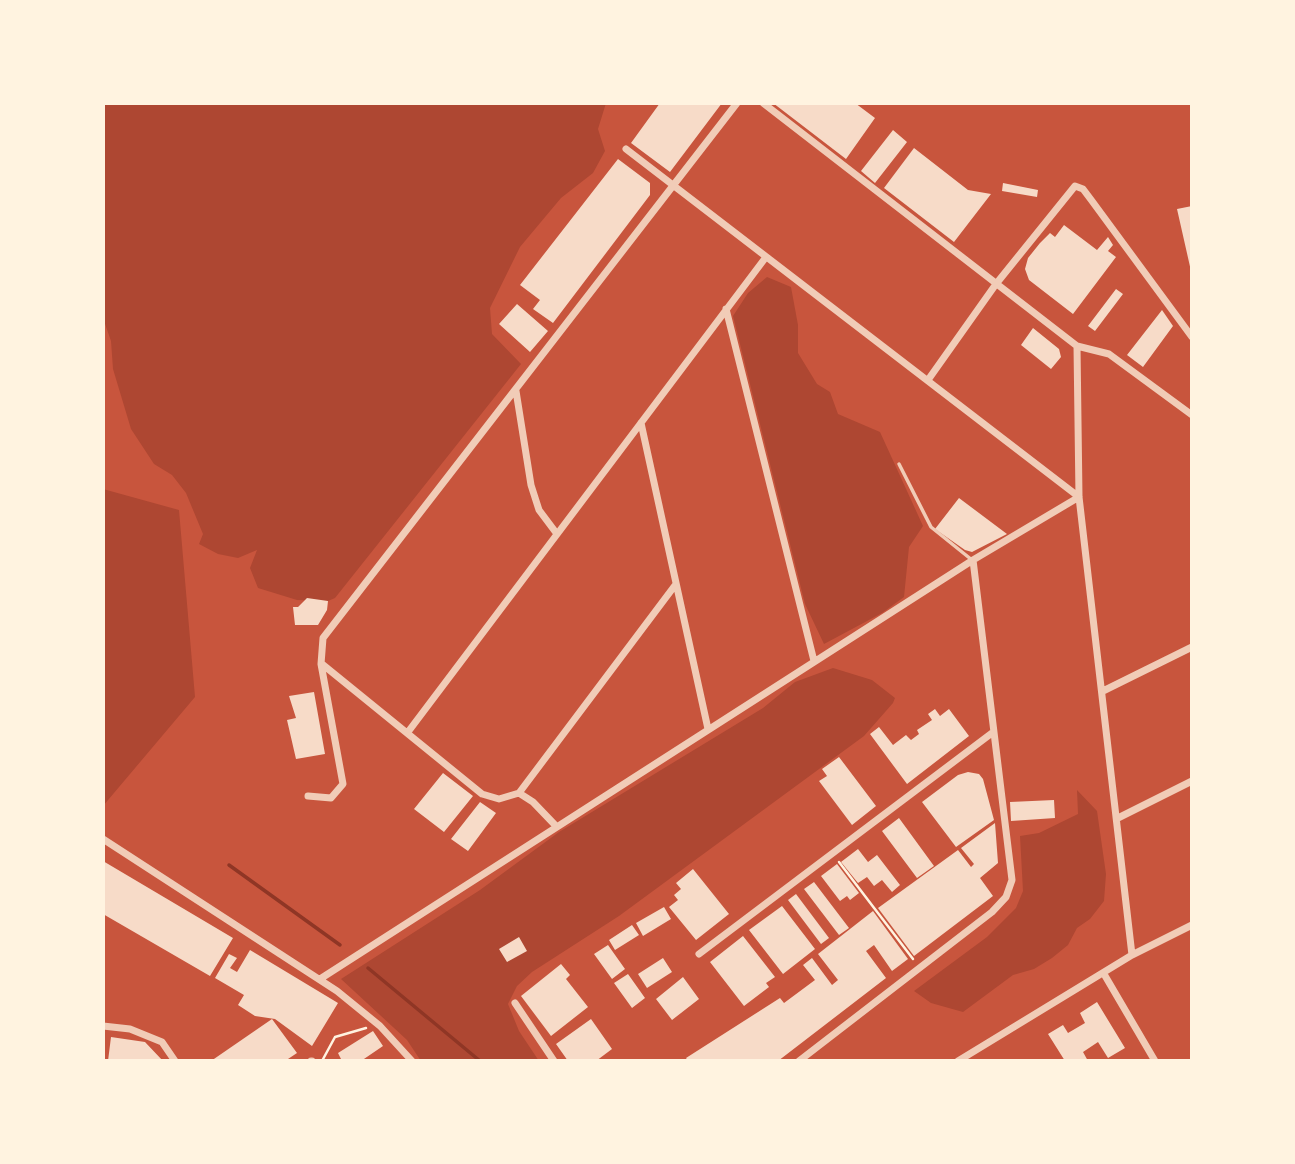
<!DOCTYPE html>
<html>
<head>
<meta charset="utf-8">
<style>
	body { margin:0 }
	#map { position:relative; width:1295px; height:1164px; overflow:hidden; background:#c8553d; font-family:"Public Sans",sans-serif }
	canvas { display:block }
	.frame { position:absolute; inset:0; border:105px solid #fff3e0; pointer-events:none }
</style>
</head>
<body>
<div id="map">
<canvas width="1295" height="1164"></canvas>
<div class="frame"></div>
</div>
<script>
const context = document.querySelector('canvas').getContext('2d');
context.lineJoin = 'round';
function fillPath(path, color) { context.fillStyle = color; context.fill(path, 'evenodd'); }
const poly = rows => new Path2D(rows.map(r => 'M' + r).join(''));
function trace(path, color, width, dash) { context.strokeStyle = color; context.lineWidth = width; context.lineCap = dash ? 'butt' : 'round'; context.setLineDash(dash || []); context.stroke(path); }
const green = poly([
	[103,103,606,103,598,129,605,151,593,173,561,198,520,247,490,308,492,334,521,364,335,598,328,601,297,600,258,588,250,568,257,550,238,558,218,554,199,544,203,534,186,493,172,475,154,464,131,429,113,369,111,341,103,318],
	[767,277,791,287,798,325,798,353,817,384,830,392,838,414,880,432,923,526,909,547,904,597,882,613,824,644,805,604,733,316,748,293],
	[103,489,179,510,195,697,103,806],
	[833,668,872,680,895,698,893,703,864,736,619,916,532,972,517,986,508,1004,519,1031,539,1061,421,1061,407,1040,341,979,480,890,559,832,763,708,795,682],
	[1077,790,1097,811,1106,874,1104,901,1090,919,1077,928,1068,945,1052,958,1034,969,1013,975,963,1012,931,1003,914,991,987,937,1016,908,1023,891,1020,836,1039,833,1078,814]
]);
const stream = poly([
	[229,865,340,945],
	[368,968,480,1061]
]);
const building = poly([
	[660,103,722,103,670,172,631,143],
	[773,103,855,103,875,118,846,159],
	[893,130,907,142,875,183,861,171],
	[914,148,968,190,991,194,954,242,884,188],
	[618,159,650,183,650,195,553,323,533,309,540,300,520,285],
	[1003,183,1038,190,1037,197,1002,191],
	[1192,206,1192,271,1191,271,1177,209],
	[1064,225,1097,250,1108,237,1113,245,1108,251,1116,257,1073,314,1029,280,1025,269,1028,258,1040,243,1050,233,1055,237],
	[1116,289,1123,294,1095,331,1088,326],
	[517,304,548,331,530,352,499,324],
	[1162,310,1173,326,1143,367,1127,355],
	[1033,328,1059,349,1061,357,1051,369,1021,345],
	[959,498,1007,534,972,552,965,550,935,529],
	[307,598,328,601,327,610,318,625,295,625,293,607,298,607],
	[314,692,325,754,296,759,287,720,296,718,289,696],
	[935,709,940,716,949,709,969,736,907,784,870,734,879,727,893,745,906,735,911,740,919,734,917,730,932,720,928,714],
	[839,757,876,806,852,825,819,781,827,776,822,769],
	[968,772,979,774,983,779,994,820,956,847,922,802,958,775],
	[443,773,473,796,444,832,414,809],
	[1054,800,1055,818,1011,821,1010,802],
	[480,802,496,813,468,851,451,839],
	[899,818,934,866,917,878,882,831],
	[995,823,998,863,980,878,993,896,914,956,878,908,958,850,971,867,974,864,961,848],
	[858,849,868,862,877,855,900,885,892,892,882,880,874,886,867,877,858,883,841,862],
	[103,861,233,938,210,976,103,914],
	[837,864,859,893,850,900,847,896,840,901,821,876],
	[693,869,729,914,696,940,669,907,678,900,674,895,681,889,676,883],
	[814,882,849,928,839,935,804,889],
	[796,894,829,938,821,944,788,900],
	[782,906,815,949,783,974,749,930],
	[664,907,671,919,643,936,636,923],
	[873,911,908,959,892,971,874,945,866,951,886,978,778,1061,688,1061,686,1058,780,998,784,1003,815,980,803,965,812,958,832,985,838,980,818,954],
	[632,925,639,935,615,950,609,940],
	[743,936,775,977,766,983,769,987,744,1006,710,962],
	[519,937,527,951,507,962,499,949],
	[608,945,625,969,612,979,594,954],
	[250,950,338,1003,312,1046,275,1019,255,1016,238,1005,244,995,215,978,229,954,237,958,230,968,237,972],
	[663,958,672,972,647,988,638,974],
	[561,964,570,975,566,979,588,1007,551,1036,521,996],
	[628,974,645,998,632,1008,614,983],
	[683,977,699,999,672,1020,656,999],
	[1097,1002,1125,1048,1108,1058,1098,1042,1083,1052,1088,1061,1065,1061,1048,1034,1063,1025,1068,1033,1085,1023,1080,1013],
	[272,1019,297,1053,285,1061,211,1061],
	[591,1019,612,1049,596,1061,568,1061,556,1044],
	[373,1031,383,1046,361,1061,342,1061,338,1053],
	[111,1037,145,1042,163,1061,108,1061]
]);
const path = poly([
	[839,862,913,959],
	[322,1061,335,1037,366,1028]
]);
const service = poly([
	[899,464,931,527,972,560]
]);
const minor = poly([
	[763,103,1077,346,1109,354,1192,415],
	[626,149,1079,497],
	[726,309,814,661],
	[1077,346,1079,497,1132,955],
	[928,380,996,284,1075,186,1083,189,1092,201,1192,337],
	[516,391,531,485,539,510,557,534],
	[641,423,708,729],
	[322,664,482,794,499,799,519,793,533,802,556,826],
	[1103,691,1192,647],
	[408,732,766,257],
	[519,793,676,584],
	[308,796,331,798,343,784,321,664,323,638,737,103],
	[1118,818,1192,781],
	[103,839,337,991,380,1026,412,1061],
	[699,954,992,733],
	[1104,974,1155,1061],
	[320,979,973,560,1079,497],
	[515,1003,554,1061],
	[103,1026,130,1029,162,1042,175,1061],
	[311,1061,312,1061],
	[799,1061,992,912,1006,897,1012,880,973,560],
	[958,1061,1132,955,1192,925]
]);
fillPath(green, '#ae4732');
trace(stream, '#8f3625', 3.5);
fillPath(building, '#f7dbc8');
trace(path, '#fff3e0', 2.5);
trace(service, '#f1ccb7', 3.5);
trace(minor, '#f1ccb7', 7);
</script>
</body>
</html>
